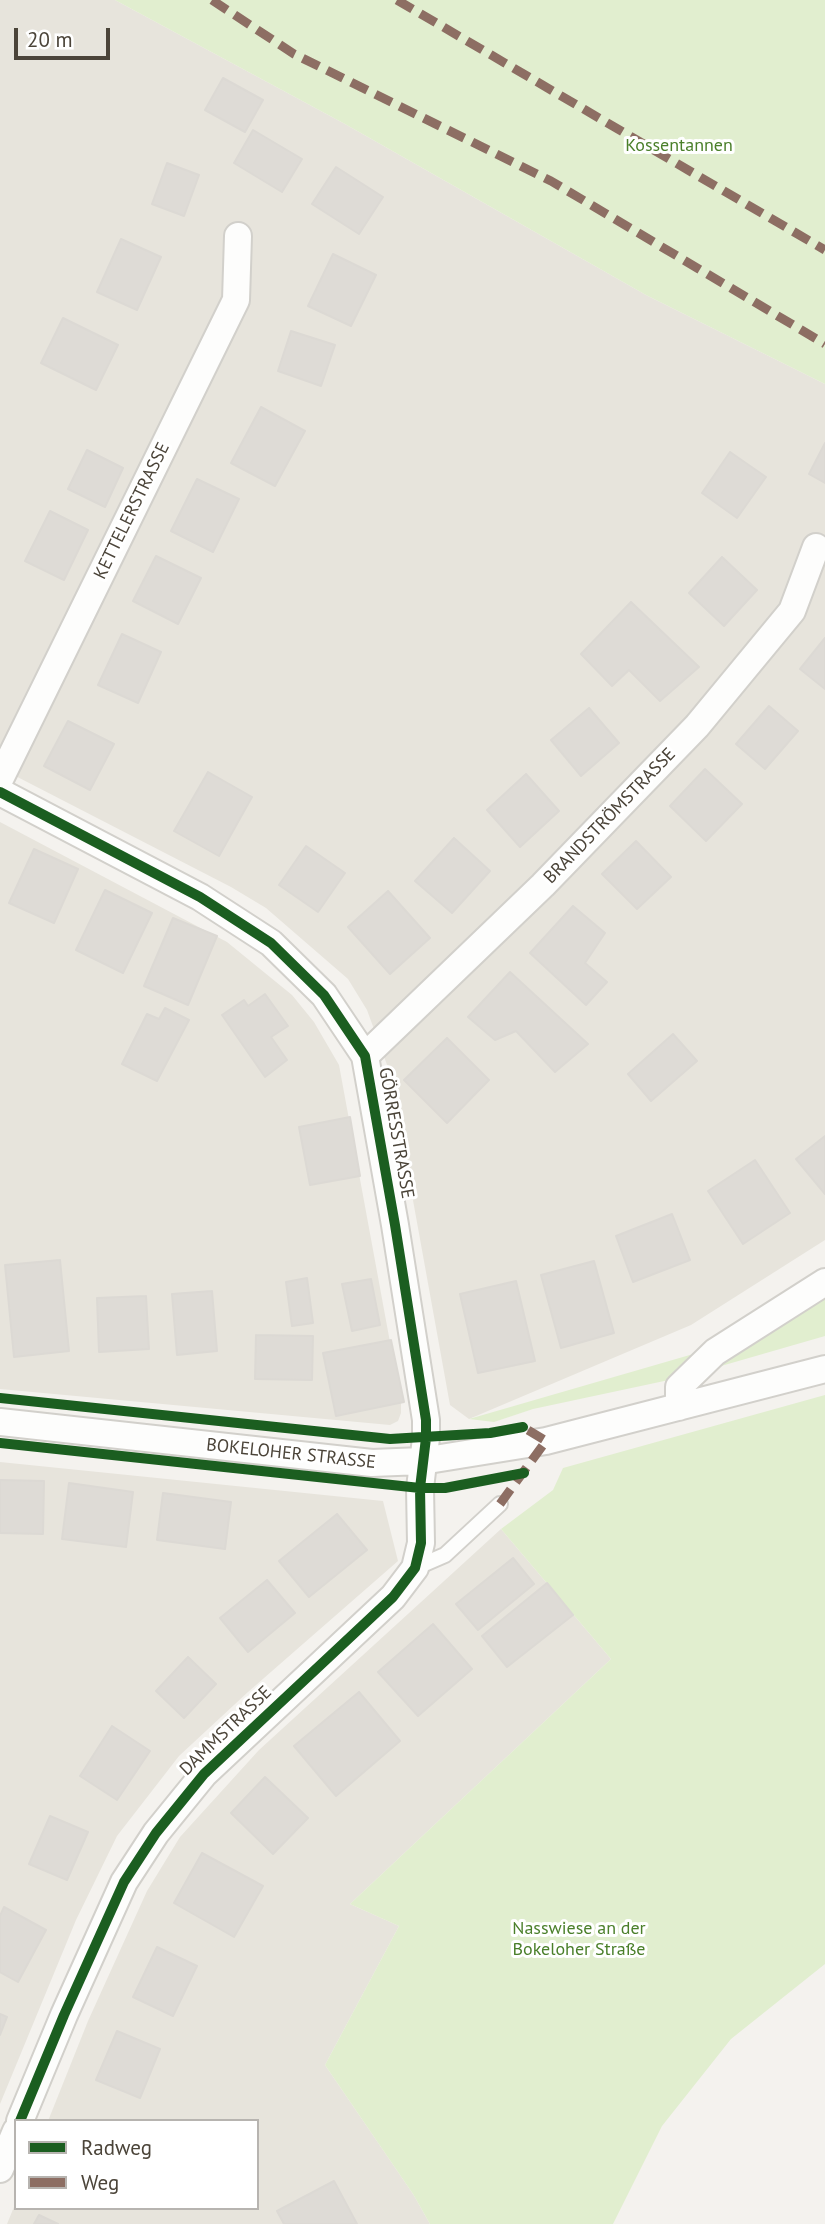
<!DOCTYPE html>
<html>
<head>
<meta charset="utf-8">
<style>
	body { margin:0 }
	#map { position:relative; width:825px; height:2224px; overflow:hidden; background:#f4f2ee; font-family:"PT Sans",sans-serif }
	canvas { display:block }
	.legend { position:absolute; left:14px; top:2119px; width:245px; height:91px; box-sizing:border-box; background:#fff; border:2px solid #b7b4b0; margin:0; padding:9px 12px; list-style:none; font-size:21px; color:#4b4439 }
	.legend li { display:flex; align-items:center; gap:14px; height:35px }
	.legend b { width:35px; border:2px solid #b7b4b0 }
	.scale { position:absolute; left:14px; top:28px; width:96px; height:32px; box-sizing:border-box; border:4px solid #4b4439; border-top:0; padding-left:9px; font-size:21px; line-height:24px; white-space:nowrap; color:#4b4439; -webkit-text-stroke:5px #fff; paint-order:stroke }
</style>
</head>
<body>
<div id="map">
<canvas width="825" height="2224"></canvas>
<ul class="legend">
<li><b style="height:9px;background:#1b5e20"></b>Radweg</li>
<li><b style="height:9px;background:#8d6e63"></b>Weg</li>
</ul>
<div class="scale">20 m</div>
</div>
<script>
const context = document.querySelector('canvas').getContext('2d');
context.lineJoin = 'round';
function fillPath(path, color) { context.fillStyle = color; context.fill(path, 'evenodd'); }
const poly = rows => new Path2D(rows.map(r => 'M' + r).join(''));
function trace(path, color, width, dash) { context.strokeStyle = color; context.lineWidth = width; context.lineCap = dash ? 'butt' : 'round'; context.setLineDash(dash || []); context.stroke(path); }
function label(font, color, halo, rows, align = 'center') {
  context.font = font + ' "PT Sans",sans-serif'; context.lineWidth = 6; context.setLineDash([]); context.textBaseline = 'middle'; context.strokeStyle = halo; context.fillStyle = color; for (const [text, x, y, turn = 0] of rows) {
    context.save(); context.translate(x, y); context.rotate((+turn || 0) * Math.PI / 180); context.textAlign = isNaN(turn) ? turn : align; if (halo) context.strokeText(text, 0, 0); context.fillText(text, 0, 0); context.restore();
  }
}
const residential = poly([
	[0,0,115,0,345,124,646,295,825,384,825,1240,691,1325,469,1419,450,1405,390,1073,367,1010,348,979,266,908,231,887,0,768],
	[0,822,227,942,292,995,314,1022,339,1065,401,1402,401,1413,398,1421,390,1425,0,1389],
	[0,1462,383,1501,398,1561,248,1692,179,1756,117,1836,76,1920,0,2104],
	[501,1529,611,1659,350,1904,399,1926,325,2065,413,2194,430,2224,7,2224,16,2202,16,2208,257,2208,257,2121,48,2121,88,2021,147,1891,180,1837,259,1750]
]);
const green = poly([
	[115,0,825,0,825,384,646,295,345,124],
	[825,1284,825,1336,683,1377,533,1409,494,1422,469,1419,714,1348],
	[825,1395,825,1964,731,2039,662,2126,613,2224,430,2224,413,2194,325,2065,399,1926,350,1904,611,1659,501,1529,553,1490,563,1468]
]);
const building = poly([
	[223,78,263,100,245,132,205,110,223,78],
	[253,130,302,159,282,192,234,163,253,130],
	[167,163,199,175,184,216,152,204,167,163],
	[336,167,383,197,359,234,312,204,336,167],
	[121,239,161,257,137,310,97,292,121,239],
	[333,254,376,275,351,326,308,306,333,254],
	[63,318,118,345,96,390,41,363,63,318],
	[291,331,335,345,321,386,278,371,291,331],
	[261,407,305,431,275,486,231,463,261,407],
	[825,443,825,483,809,474,825,443],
	[87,450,123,468,105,507,68,489,87,450],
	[730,452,766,477,737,518,702,493,730,452],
	[197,479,239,499,213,552,171,531,197,479],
	[50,511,88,530,64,580,25,561,50,511],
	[156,556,201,578,178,624,133,601,156,556],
	[722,557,757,590,724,626,689,593,722,557],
	[631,602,699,667,660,701,629,670,612,686,581,654,631,602],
	[122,634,161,652,138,703,98,685,122,634],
	[825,638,825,689,800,669,825,638],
	[769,706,798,731,765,769,736,744,769,706],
	[589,708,619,743,581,776,551,740,589,708],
	[68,721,114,744,90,790,44,766,68,721],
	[705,769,742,804,706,841,670,806,705,769],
	[208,772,252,797,219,856,174,831,208,772],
	[526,774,559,811,520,847,487,810,526,774],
	[454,838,490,871,452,913,415,881,454,838],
	[636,841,671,877,637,909,602,874,636,841],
	[306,846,345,873,318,912,279,885,306,846],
	[34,849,78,869,54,923,9,903,34,849],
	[105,890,152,913,123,973,76,950,105,890],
	[388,891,430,938,390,974,348,927,388,891],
	[573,906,605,933,585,963,607,982,586,1005,530,953,573,906],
	[173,918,217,936,188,1005,144,986,173,918],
	[510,972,588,1044,555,1072,516,1031,495,1040,468,1017,510,972],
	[265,994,288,1026,271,1037,287,1060,265,1077,222,1015,244,1000,248,1006,265,994],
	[165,1008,189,1020,157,1081,122,1064,147,1014,159,1019,165,1008],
	[673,1034,697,1061,651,1101,628,1074,673,1034],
	[447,1038,489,1080,447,1123,404,1080,447,1038],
	[350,1117,360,1176,310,1185,299,1127,350,1117],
	[825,1136,825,1194,796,1159,825,1136],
	[755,1160,790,1213,743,1244,708,1191,755,1160],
	[672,1214,690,1260,633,1282,616,1236,672,1214],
	[60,1260,69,1351,14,1357,5,1265,60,1260],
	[594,1261,614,1333,561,1348,541,1275,594,1261],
	[307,1278,313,1323,292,1326,286,1282,307,1278],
	[371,1279,380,1325,352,1331,342,1284,371,1279],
	[516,1281,535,1361,478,1373,460,1294,516,1281],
	[212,1291,217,1351,177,1355,172,1294,212,1291],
	[146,1296,149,1349,99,1352,97,1298,146,1296],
	[256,1335,313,1336,312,1380,255,1379,256,1335],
	[391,1340,404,1402,336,1416,323,1353,391,1340],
	[0,1480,44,1481,43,1534,0,1533,0,1480],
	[69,1483,133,1492,126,1547,62,1539,69,1483],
	[163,1493,231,1502,225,1549,157,1540,163,1493],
	[337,1514,367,1550,309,1597,279,1561,337,1514],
	[513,1558,534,1584,478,1630,456,1604,513,1558],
	[267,1580,295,1613,248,1652,220,1618,267,1580],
	[547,1583,573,1615,507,1667,482,1636,547,1583],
	[433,1624,472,1669,418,1716,378,1672,433,1624],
	[188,1657,216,1684,184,1718,156,1691,188,1657],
	[359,1692,400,1741,336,1796,294,1746,359,1692],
	[112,1726,150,1751,117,1800,80,1776,112,1726],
	[265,1777,308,1818,273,1854,231,1813,265,1777],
	[50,1816,88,1832,67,1880,29,1864,50,1816],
	[202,1853,263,1886,234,1937,174,1903,202,1853],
	[4,1907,46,1930,18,1982,0,1972,0,1916,4,1907],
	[157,1947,197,1966,173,2016,133,1997,157,1947],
	[0,2014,7,2017,0,2035,0,2014],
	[117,2031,160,2049,140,2098,96,2080,117,2031],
	[334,2181,357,2224,284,2224,277,2211,334,2181],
	[39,2215,58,2224,34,2224,39,2215]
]);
const service = poly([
	[415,1568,445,1555,500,1504]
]);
const minor = poly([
	[0,779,236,300,238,236],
	[0,792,200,897,271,943,324,995,365,1056,395,1225,426,1420,426,1438,420,1488,421,1543,415,1568,393,1597,204,1774,156,1833,124,1882,64,2015,20,2121],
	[365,1056,543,885,697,726,792,611,816,547],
	[679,1407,679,1387,715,1352,825,1282],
	[0,1422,372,1463,422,1461,546,1441,825,1369],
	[0,2169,16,2131]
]);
const quiet = poly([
	[212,0,294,54,551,181,825,344],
	[397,0,825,250],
	[500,1504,546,1441,523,1427,517,1428]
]);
const cycleway = poly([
	[0,792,200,897,271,943,324,995,365,1056,395,1225,426,1420,426,1438,420,1488,421,1543,415,1568,393,1597,204,1774,156,1833,124,1882,64,2015,20,2121],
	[0,1398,390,1439,490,1433,523,1427],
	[0,1443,420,1488,445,1488,524,1473]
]);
const parkNames = [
	["Kossentannen",679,146],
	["Nasswiese an der",579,1929],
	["Bokeloher Straße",579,1950]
];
const streetNames = [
	["KETTELERSTRASSE",132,511,-64],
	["BRANDSTRÖMSTRASSE",610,816,-46],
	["GÖRRESSTRASSE",396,1133,80],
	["BOKELOHER STRASSE",291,1454,6],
	["DAMMSTRASSE",226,1731,-44]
];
fillPath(residential, '#e7e4dc');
fillPath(green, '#e1eecf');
fillPath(building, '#dedbd6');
trace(building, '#dcd9d4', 2);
trace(service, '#d2d0cb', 18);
trace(minor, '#d2d0cb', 30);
trace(service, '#fdfdfc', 14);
trace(minor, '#fdfdfc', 26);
trace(quiet, '#8d6e63', 9, [18, 9]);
trace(cycleway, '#1b5e20', 10);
label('18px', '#4a7f2a', '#fff', parkNames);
label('18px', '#4b4439', '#fff', streetNames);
</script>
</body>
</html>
